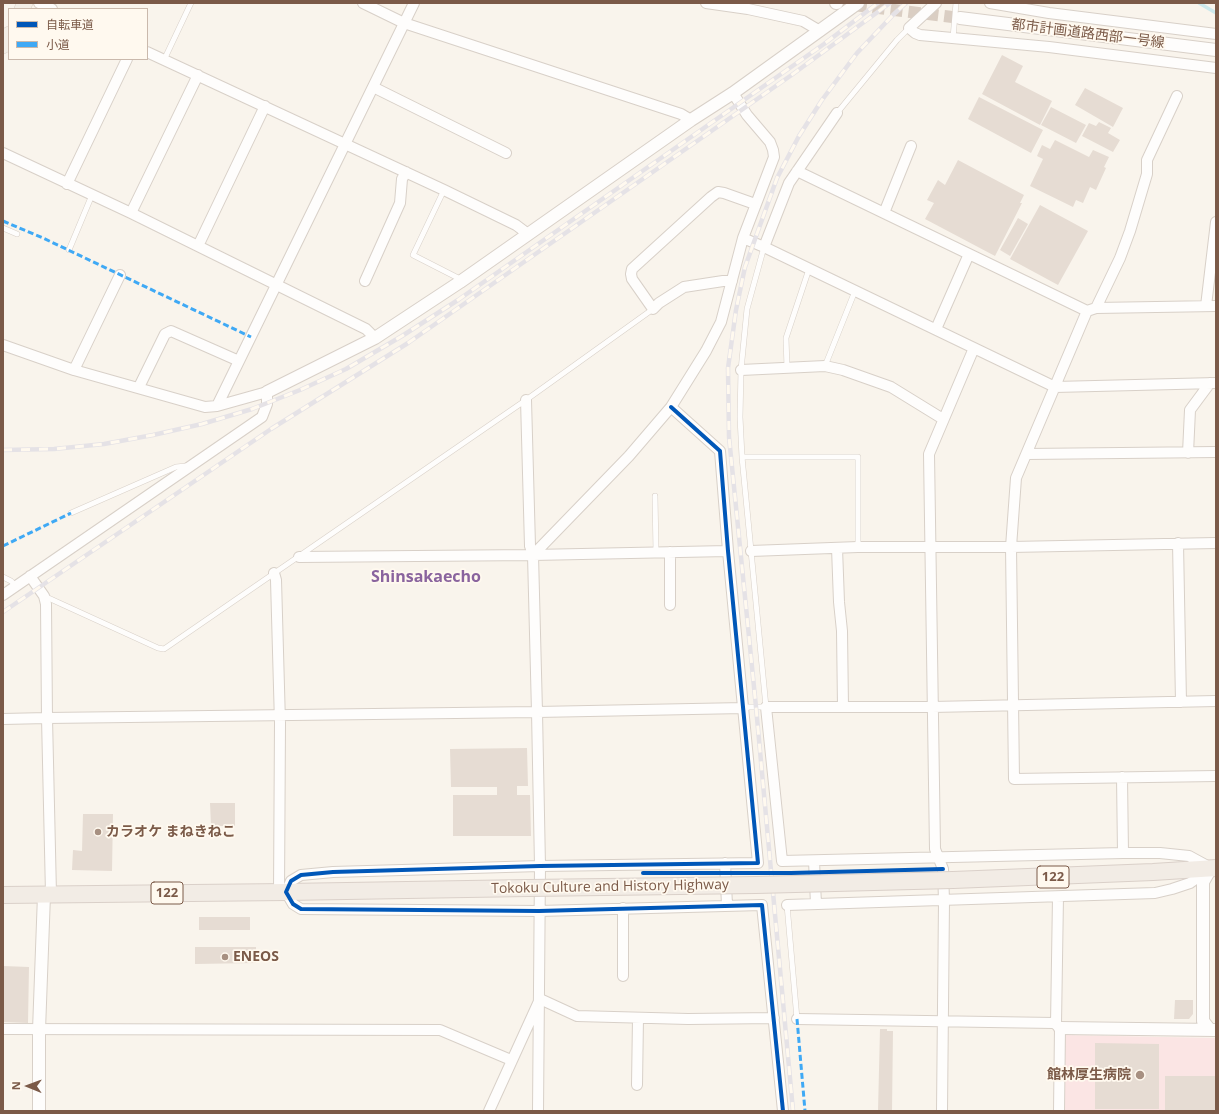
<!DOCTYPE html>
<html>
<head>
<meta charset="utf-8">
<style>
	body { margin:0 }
	#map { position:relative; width:1219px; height:1114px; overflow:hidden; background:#f9f4ec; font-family:"Open Sans","Noto Sans JP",sans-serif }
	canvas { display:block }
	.frame { position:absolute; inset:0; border:4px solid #7b5a48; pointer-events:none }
	.legend { position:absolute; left:8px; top:8px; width:140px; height:52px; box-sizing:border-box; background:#fff9ef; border:1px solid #cab9ac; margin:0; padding:5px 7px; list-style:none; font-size:12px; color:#7b5a48 }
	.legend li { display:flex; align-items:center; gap:8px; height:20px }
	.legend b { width:20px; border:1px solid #cab9ac }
	.north { position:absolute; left:8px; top:1066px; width:40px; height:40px; -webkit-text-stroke:3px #fff9ef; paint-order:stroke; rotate:271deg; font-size:11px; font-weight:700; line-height:16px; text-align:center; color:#7b5a48 }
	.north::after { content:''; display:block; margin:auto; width:14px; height:18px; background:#7b5a48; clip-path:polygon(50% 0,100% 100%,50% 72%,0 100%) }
</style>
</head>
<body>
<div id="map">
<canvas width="1219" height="1114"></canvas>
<div class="frame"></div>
<ul class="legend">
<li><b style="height:5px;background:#0057b8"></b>自転車道</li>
<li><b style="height:5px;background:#3fa9f5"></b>小道</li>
</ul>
<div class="north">N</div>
</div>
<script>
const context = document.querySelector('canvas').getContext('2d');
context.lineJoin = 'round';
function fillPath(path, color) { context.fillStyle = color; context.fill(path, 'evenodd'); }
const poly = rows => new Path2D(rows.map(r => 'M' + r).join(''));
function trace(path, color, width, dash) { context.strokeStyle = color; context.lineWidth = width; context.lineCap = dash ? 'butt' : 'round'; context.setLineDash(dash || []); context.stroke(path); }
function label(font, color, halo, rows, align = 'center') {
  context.font = font + ' "Open Sans","Noto Sans JP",sans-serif'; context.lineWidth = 3.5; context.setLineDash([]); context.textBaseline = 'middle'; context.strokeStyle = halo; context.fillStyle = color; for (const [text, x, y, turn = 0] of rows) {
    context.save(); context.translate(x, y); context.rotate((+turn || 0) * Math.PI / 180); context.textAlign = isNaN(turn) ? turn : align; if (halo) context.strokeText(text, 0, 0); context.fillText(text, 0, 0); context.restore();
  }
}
const medical = poly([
	[1064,1035,1216,1038,1216,1111,1063,1111]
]);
const stream = poly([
	[1199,3,1216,13]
]);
const building = poly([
	[1002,55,1023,66,1015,82,1052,101,1040,125,982,94],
	[1085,88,1123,108,1113,127,1075,105],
	[979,97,1043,130,1031,153,968,119],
	[1051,107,1086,125,1076,143,1041,125],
	[1099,122,1111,128,1108,133,1120,140,1113,152,1082,136,1089,123,1096,126],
	[1055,140,1089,157,1093,150,1109,157,1104,167,1106,168,1096,190,1090,187,1083,203,1076,200,1073,207,1030,186,1043,159,1037,156,1042,145,1050,149],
	[958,160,1024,195,1020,203,1022,203,995,256,925,219,934,203,927,200,938,180,945,185],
	[1040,205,1088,231,1058,285,1010,259],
	[1018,218,1028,224,1010,256,1000,250],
	[527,748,528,786,517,786,517,795,530,795,531,836,453,836,453,795,497,795,497,787,451,787,450,749],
	[210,803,235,803,235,826,211,826],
	[83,814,113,814,112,871,72,870,73,850,82,851],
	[199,917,250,917,250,930,199,930],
	[195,947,256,947,256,963,195,964],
	[3,966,29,967,28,1023,3,1022],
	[1175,1000,1193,1000,1193,1014,1189,1019,1174,1019],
	[880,1029,887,1029,887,1031,893,1031,892,1111,878,1111],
	[1095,1043,1159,1044,1159,1109,1095,1109],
	[1165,1076,1216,1076,1216,1111,1165,1111]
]);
const tertiaryTunnel = poly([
	[837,3,960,18]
]);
const service = poly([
	[953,38,956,3],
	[164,60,191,3],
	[837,113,897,40,909,28],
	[444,190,413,255,462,280],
	[3,228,17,234],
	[69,250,92,195],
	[825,366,855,291],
	[787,368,786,338,809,269],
	[742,457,858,457,858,547],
	[655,496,656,552],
	[71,513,176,467,186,466],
	[3,577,11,581,16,586],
	[44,596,158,648,164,649,167,647,526,400,653,309],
	[744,708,749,707,766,707,742,457,740,417,741,370,747,309,764,247],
	[787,905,797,1019]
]);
const minor = poly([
	[39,3,52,9],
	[363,3,404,23,681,114,691,120],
	[706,3,748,9,803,21,820,31],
	[936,3,909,28,915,33,920,35,1049,47,1216,68],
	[990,3,1049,13,1216,34],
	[147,52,444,190,516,225,528,234],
	[373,87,506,153],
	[733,93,747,115,770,142,773,150,774,157,743,238,721,322,706,351,671,407,629,456,533,555,537,712,744,708],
	[3,153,131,213,366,329,375,338],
	[797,171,1087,311],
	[67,184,127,59],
	[131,213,198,75],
	[884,213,911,146],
	[743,238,764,247,1055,387,1216,383],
	[198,246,265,106],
	[764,247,789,183,837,113],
	[365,281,400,203,402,179,406,172],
	[732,281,723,281,684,287,659,303,653,309,632,279,631,274,632,269,711,197,718,192,724,193,755,204],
	[1206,306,1216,222],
	[1216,306,1096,308,1087,311,1016,478,1011,547,1014,779,1216,776],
	[1096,308,1120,258,1130,231,1147,174,1147,160,1177,96],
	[936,329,969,254],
	[3,345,74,370,205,407,217,406,414,3],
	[74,370,120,275],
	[741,370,825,366,843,370,891,387,943,419],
	[139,387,165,334,171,331,239,361],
	[526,400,530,546,533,555],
	[671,407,720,451,728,551,758,863,540,866,333,872,301,875,291,881,286,892,293,904,301,909,539,911,762,905,783,1111],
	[1188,453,1190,410,1210,383],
	[1027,454,1216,452],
	[1178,543,1181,702],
	[837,548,839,602,842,631,843,707],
	[751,551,858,547,1011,547,1216,543],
	[299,557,533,555,728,551],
	[274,573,276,580,280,723,279,892],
	[3,595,262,417,267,404,267,392,217,406],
	[670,605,670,552],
	[3,719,47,718,46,604,44,596,30,576],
	[1122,777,1123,853],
	[814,861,816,904],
	[725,863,727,905],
	[51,894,47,718,537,712,540,866,538,1111],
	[787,905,1155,893,1172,889,1190,883,1211,868,1189,856,1160,853,1123,853,782,861,766,707,932,707,1216,701],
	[623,976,623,908],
	[797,1019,1054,1023,1060,1028,1059,1111],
	[1056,1024,1058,897],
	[3,1029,440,1030,511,1060],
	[637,1085,638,1018],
	[489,1111,540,999,577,1016,688,1019,774,1018],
	[942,1111,944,901,943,869,935,849,929,454,974,348]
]);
const tertiary = poly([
	[836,3,837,3],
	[960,18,1216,50],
	[267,392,375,338,460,282,691,120,733,93,858,3],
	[1060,1028,1215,1030],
	[1210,1030,1203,1021,1203,882,1211,868],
	[39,1111,39,1030,44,895]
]);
const primary = poly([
	[22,9,25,3],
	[3,46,9,34]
]);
const trunk = poly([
	[953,880,1153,872,1216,868],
	[3,895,286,892,528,888]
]);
const rail = poly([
	[3,450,54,449,104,444,153,435,202,424,252,409,300,390,346,369,402,336,458,300,824,44,878,3],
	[3,612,271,429,408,343,461,306,793,74,890,3],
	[793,1111,756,707,729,437,728,368,736,310,745,267,777,178,799,136,822,100,857,53,893,15,906,3]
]);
const trunkBridge = poly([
	[528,888,756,885,953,880]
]);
const quiet = poly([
	[3,221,43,238,251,337],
	[3,546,71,513],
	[797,1019,805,1111]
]);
const cycleway = poly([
	[671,407,720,451,728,551,758,863,540,866,333,872,301,875,291,881,286,892,293,904,301,909,539,911,762,905,783,1111],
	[643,873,791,873,943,869]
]);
const markers = [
	[98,832,4,"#a79081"],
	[225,957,4,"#a79081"],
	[1140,1075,5,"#a79081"]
];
const shields = [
	[1053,877,32],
	[167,893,32]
];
const shieldNames = [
	["122",1053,877],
	["122",167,893]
];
const streetNames = [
	["都市計画道路西部一号線",1088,34,7],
	["Tokoku Culture and History Highway",610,887,-1]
];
const poiNames = [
	["カラオケ まねきねこ",106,832],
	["ENEOS",233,957],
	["館林厚生病院",1131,1075,"right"]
];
const quarterNames = [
	["Shinsakaecho",426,577]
];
fillPath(medical, '#fbe5e4');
trace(stream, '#cce8eb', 3.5);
fillPath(building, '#e6dcd3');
trace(tertiaryTunnel, '#dacec3', 12, [12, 6]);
trace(service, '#d8d0c8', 6);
trace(minor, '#d8d0c8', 12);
trace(tertiary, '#d8d0c8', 14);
trace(primary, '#dad0c9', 16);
trace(trunk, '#dad0c9', 18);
trace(service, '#fefdfc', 5);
trace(minor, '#fefdfc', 10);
trace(tertiary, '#fefdfc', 12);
trace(primary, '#f3eee6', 15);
trace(trunk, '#f2ece5', 16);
trace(rail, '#e5e2e6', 4.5);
trace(rail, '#fff9ef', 3, [9]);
trace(trunkBridge, '#dad0c9', 18, []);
trace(trunkBridge, '#f2ece5', 16);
trace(quiet, '#3fa9f5', 3, [6, 3]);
trace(cycleway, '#0057b8', 4);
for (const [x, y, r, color] of markers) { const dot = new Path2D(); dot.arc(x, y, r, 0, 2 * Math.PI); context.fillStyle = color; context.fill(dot); trace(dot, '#fff9ef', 1.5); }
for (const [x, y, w] of shields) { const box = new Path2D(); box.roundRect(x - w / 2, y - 11, w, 22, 3); context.fillStyle = '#fff9ef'; context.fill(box); trace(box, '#7b5a48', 1); }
label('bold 13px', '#7b5a48', null, shieldNames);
label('14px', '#7b5a48', '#fff9ef', streetNames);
label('bold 14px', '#7b5a48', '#fff9ef', poiNames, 'left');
label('bold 16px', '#8a649e', '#fff9ef', quarterNames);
</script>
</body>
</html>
